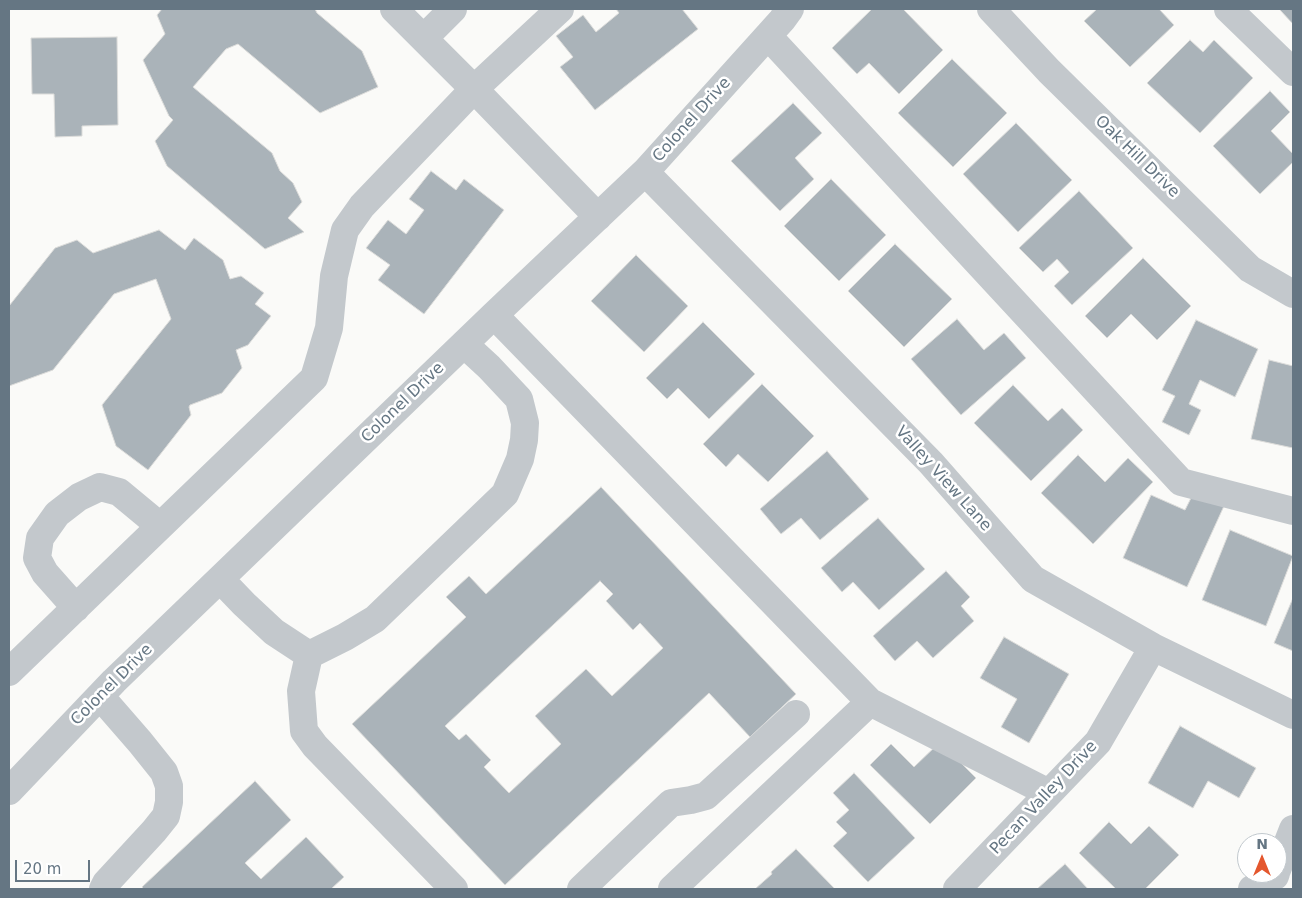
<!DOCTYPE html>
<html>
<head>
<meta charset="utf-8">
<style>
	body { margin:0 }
	#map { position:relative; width:1302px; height:898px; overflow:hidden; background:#fafaf8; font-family:"DejaVu Sans",sans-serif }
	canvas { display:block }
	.frame { position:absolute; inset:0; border:10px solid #657683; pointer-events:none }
	.north { position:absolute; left:1237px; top:833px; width:50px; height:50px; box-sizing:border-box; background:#fff; border:1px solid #c1c8cd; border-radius:50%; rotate:0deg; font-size:14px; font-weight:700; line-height:20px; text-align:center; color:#657683 }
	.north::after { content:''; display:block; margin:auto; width:18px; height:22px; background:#e4572e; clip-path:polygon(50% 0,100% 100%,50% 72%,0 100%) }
	.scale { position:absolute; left:15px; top:860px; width:75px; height:22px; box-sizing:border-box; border:2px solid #657683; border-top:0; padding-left:6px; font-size:15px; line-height:18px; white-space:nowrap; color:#657683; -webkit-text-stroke:4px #fff; paint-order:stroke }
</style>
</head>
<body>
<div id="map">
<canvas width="1302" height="898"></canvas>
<div class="frame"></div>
<div class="north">N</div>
<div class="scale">20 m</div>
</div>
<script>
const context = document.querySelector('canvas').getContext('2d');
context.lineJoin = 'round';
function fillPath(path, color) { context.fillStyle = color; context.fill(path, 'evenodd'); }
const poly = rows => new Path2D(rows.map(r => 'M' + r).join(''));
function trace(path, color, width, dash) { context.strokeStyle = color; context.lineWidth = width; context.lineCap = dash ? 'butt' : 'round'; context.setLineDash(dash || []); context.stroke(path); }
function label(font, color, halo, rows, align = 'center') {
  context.font = font + ' "DejaVu Sans",sans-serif'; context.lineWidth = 5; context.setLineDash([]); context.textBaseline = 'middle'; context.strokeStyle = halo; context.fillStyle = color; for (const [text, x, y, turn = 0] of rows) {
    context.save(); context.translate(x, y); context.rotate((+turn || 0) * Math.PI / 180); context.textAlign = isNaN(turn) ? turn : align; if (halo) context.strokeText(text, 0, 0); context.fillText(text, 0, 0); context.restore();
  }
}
const building = poly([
	[162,9,315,9,317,13,362,51,378,87,320,113,238,44,226,49,193,87,272,153,280,171,293,183,302,202,288,218,304,232,265,249,167,166,155,141,173,120,169,116,143,60,165,34,157,15,162,9],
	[616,9,682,9,698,29,595,110,560,67,573,57,556,36,583,15,596,32,619,13,616,9],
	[872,9,903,9,943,50,899,94,869,63,857,74,832,48,872,9],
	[1097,9,1159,9,1174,25,1130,67,1084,21,1097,9],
	[1281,9,1293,9,1293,24,1280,10,1281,9],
	[117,37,118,125,82,126,82,136,55,137,54,94,32,94,31,38,117,37],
	[1190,40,1203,52,1214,40,1253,78,1200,133,1147,83,1190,40],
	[952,59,1007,113,953,167,898,113,952,59],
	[1270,91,1290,112,1271,131,1293,154,1293,162,1260,194,1213,146,1270,91],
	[793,103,822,133,795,158,814,179,780,211,731,161,793,103],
	[1016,123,1072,180,1018,232,963,174,1016,123],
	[431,171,456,190,464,179,504,210,424,314,378,280,390,265,366,248,388,220,406,234,424,210,409,199,431,171],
	[831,179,886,235,839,281,784,226,831,179],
	[1079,191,1133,248,1072,305,1054,286,1069,272,1057,259,1043,272,1019,248,1079,191],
	[159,230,185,250,194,238,223,260,230,279,241,276,264,293,255,304,271,316,248,345,236,350,242,368,222,393,190,405,189,407,191,415,148,470,116,446,102,405,171,319,156,279,114,294,53,370,9,386,9,306,55,248,77,240,93,253,159,230],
	[895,244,952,299,904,347,848,291,895,244],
	[636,255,688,306,644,352,591,301,636,255],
	[1143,258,1191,306,1157,340,1131,314,1107,338,1085,316,1143,258],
	[957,319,984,350,1004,333,1026,358,961,415,911,359,957,319],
	[1196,320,1258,349,1235,397,1200,380,1189,404,1201,410,1189,435,1162,422,1175,396,1162,390,1196,320],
	[703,322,755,374,709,419,678,388,667,399,646,378,703,322],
	[1269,360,1293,366,1293,448,1251,439,1269,360],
	[762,384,814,436,768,482,738,454,726,467,703,444,762,384],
	[1013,385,1048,421,1062,408,1083,430,1031,481,974,423,1013,385],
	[827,451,869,499,820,540,801,518,781,534,760,509,827,451],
	[1078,455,1105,482,1128,458,1153,482,1093,544,1041,493,1078,455],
	[601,487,796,694,750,737,709,693,505,885,352,724,466,617,446,597,469,576,486,594,601,487],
	[600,581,613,594,606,601,633,630,640,623,663,648,612,696,586,669,535,716,561,744,509,793,484,767,491,760,466,734,459,740,445,726,600,581],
	[1194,492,1224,506,1187,587,1123,558,1151,495,1185,510,1194,492],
	[878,518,925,569,879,610,853,582,842,592,821,568,878,518],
	[1230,530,1293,556,1266,626,1202,600,1230,530],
	[946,571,970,597,961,606,974,621,933,658,917,641,895,661,873,636,946,571],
	[1293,598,1293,651,1274,643,1293,598],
	[1004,637,1069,674,1029,743,1001,727,1017,699,980,678,1004,637],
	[1180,726,1256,768,1239,798,1208,781,1193,808,1148,783,1180,726],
	[940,742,976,778,930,824,870,765,891,744,914,767,940,742],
	[854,773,915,838,868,882,833,846,847,833,836,822,849,810,833,793,854,773],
	[255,781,291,820,245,863,261,879,306,837,344,877,331,889,144,889,142,887,255,781],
	[1109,822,1131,844,1149,826,1179,855,1145,889,1116,889,1079,853,1109,822],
	[796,849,835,889,755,889,772,874,771,872,796,849],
	[1065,864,1088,889,1037,889,1065,864]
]);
const minor = poly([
	[560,9,474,89,598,217],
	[991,9,1049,71,1250,269,1293,294],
	[1228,9,1293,72],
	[768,36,1181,482,1293,511],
	[424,38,453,9],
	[645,172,931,463,1033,579,1153,647,1293,715],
	[494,315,870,702,1049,793],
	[220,579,244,604,274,632,309,655,345,637,375,619,505,494,520,459,524,440,525,423,519,399,489,367,464,344],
	[76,608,45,573,37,558,40,538,57,514,79,497,100,487,119,492,160,526],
	[309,655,301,691,304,731,315,746,454,889],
	[9,672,314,378,329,328,334,276,345,230,362,206,474,89,394,9],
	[100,696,140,742,164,772,169,786,169,802,166,816,154,831,106,883,103,889],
	[9,791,114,681,494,315,645,172,782,20,790,9],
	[1277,870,1293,829],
	[581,889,671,803,691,800,706,796,796,714],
	[672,889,870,702],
	[957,889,1098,742,1153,647],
	[1252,889,1275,876,1276,873]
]);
const streetNames = [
	["Colonel Drive",692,120,-48],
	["Oak Hill Drive",1137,157,44],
	["Colonel Drive",403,403,-44],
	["Valley View Lane",943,479,48],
	["Colonel Drive",112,685,-45],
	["Pecan Valley Drive",1044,798,-47]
];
fillPath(building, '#aab3b9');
trace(building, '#dcdcda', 1);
trace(minor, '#c3c8cc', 28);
label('16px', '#657683', '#fff', streetNames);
</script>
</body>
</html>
